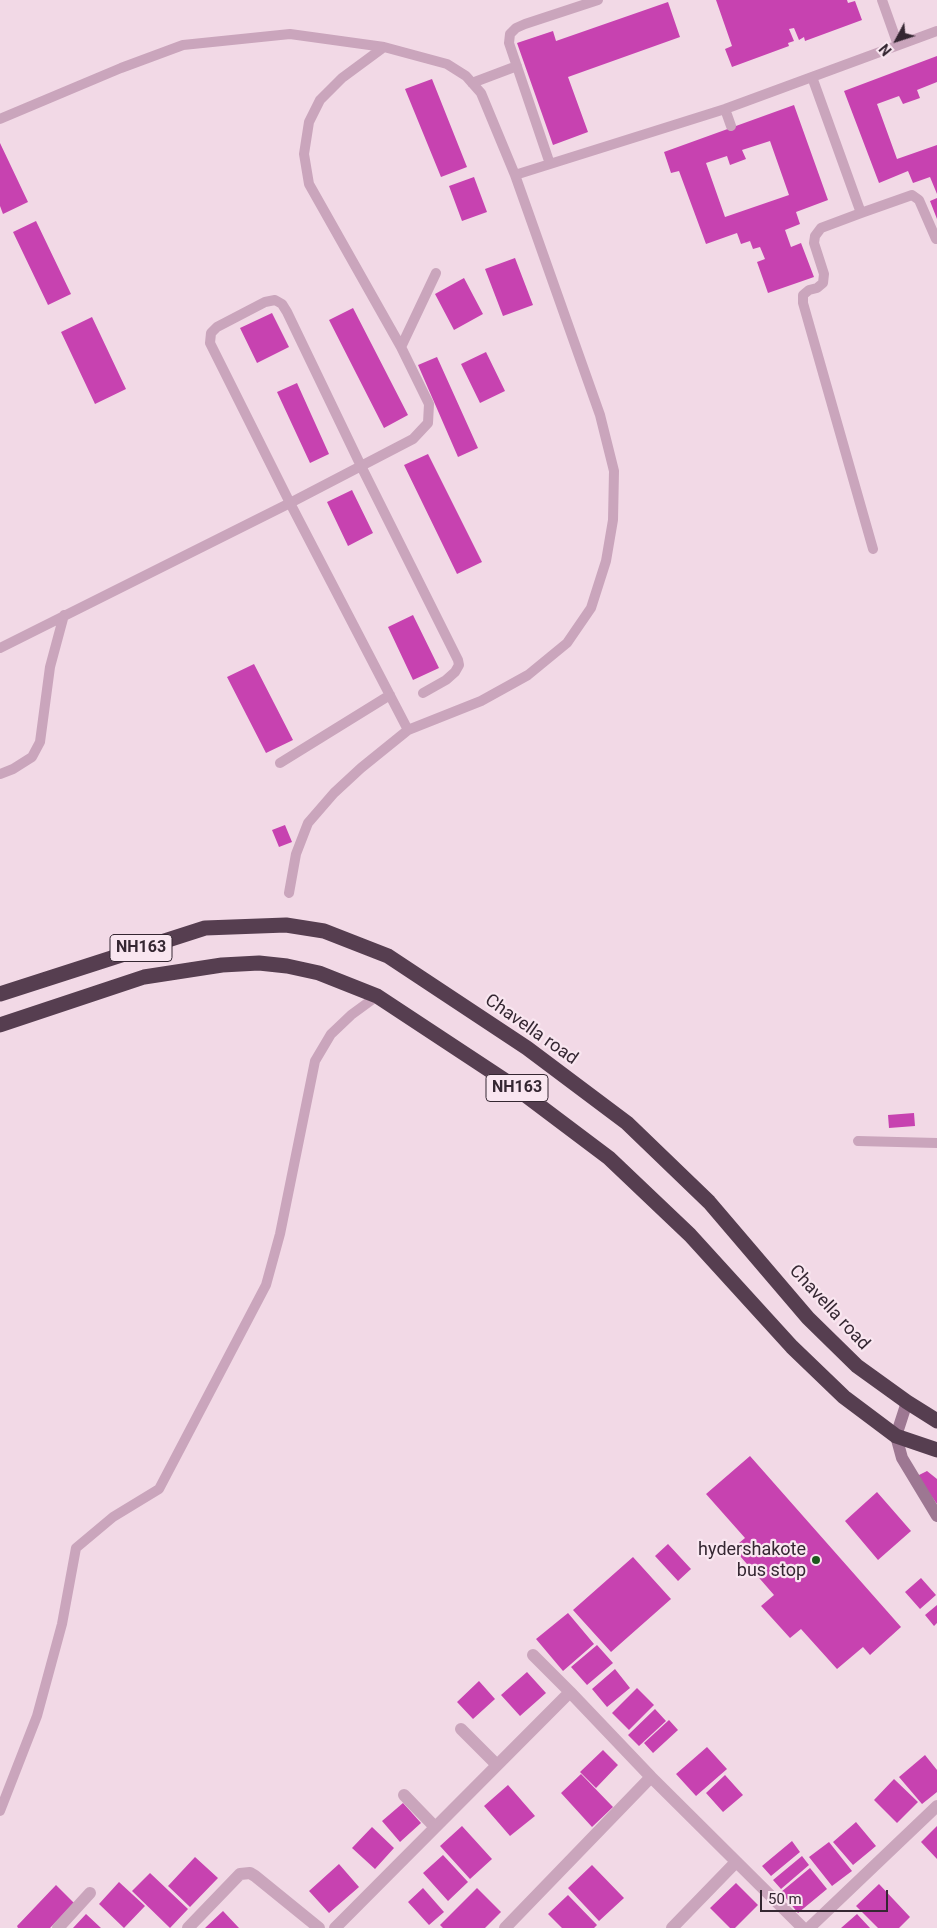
<!DOCTYPE html>
<html>
<head>
<meta charset="utf-8">
<style>
	body { margin:0 }
	#map { position:relative; width:937px; height:1928px; overflow:hidden; background:#f2d9e6; font-family:Roboto,sans-serif }
	canvas { display:block }
	.north { position:absolute; left:872px; top:15px; width:50px; height:50px; -webkit-text-stroke:4px #f9e6f0; paint-order:stroke; rotate:230deg; font-size:14px; font-weight:700; line-height:20px; text-align:center; color:#352732 }
	.north::after { content:''; display:block; margin:auto; width:18px; height:22px; background:#352732; clip-path:polygon(50% 0,100% 100%,50% 72%,0 100%) }
	.scale { position:absolute; left:760px; top:1890px; width:128px; height:22px; box-sizing:border-box; border:2px solid #352732; border-top:0; padding-left:6px; font-size:15px; line-height:18px; white-space:nowrap; color:#352732; -webkit-text-stroke:4px #f9e6f0; paint-order:stroke }
</style>
</head>
<body>
<div id="map">
<canvas width="937" height="1928"></canvas>
<div class="north">N</div>
<div class="scale">50 m</div>
</div>
<script>
const context = document.querySelector('canvas').getContext('2d');
context.lineJoin = 'round';
function fillPath(path, color) { context.fillStyle = color; context.fill(path, 'evenodd'); }
const poly = rows => new Path2D(rows.map(r => 'M' + r).join(''));
function trace(path, color, width, dash) { context.strokeStyle = color; context.lineWidth = width; context.lineCap = dash ? 'butt' : 'round'; context.setLineDash(dash || []); context.stroke(path); }
function label(font, color, halo, rows, align = 'center') {
  context.font = font + ' Roboto,sans-serif'; context.lineWidth = 4.5; context.setLineDash([]); context.textBaseline = 'middle'; context.strokeStyle = halo; context.fillStyle = color; for (const [text, x, y, turn = 0] of rows) {
    context.save(); context.translate(x, y); context.rotate((+turn || 0) * Math.PI / 180); context.textAlign = isNaN(turn) ? turn : align; if (halo) context.strokeText(text, 0, 0); context.fillText(text, 0, 0); context.restore();
  }
}
const building = poly([
	[716,0,847,0,848,3,855,1,862,20,805,41,804,37,799,40,794,28,789,29,794,41,788,43,789,46,732,67,725,49,732,46],
	[668,2,680,37,568,77,588,132,553,145,517,43,553,31,556,41],
	[937,56,937,82,917,90,920,98,903,104,899,96,877,104,897,159,937,145,937,194,930,177,913,183,908,171,879,183,844,91],
	[432,79,467,167,441,177,405,89],
	[794,105,828,200,796,212,800,224,785,230,791,247,801,243,814,277,768,293,757,262,765,259,760,247,753,249,750,241,741,244,737,233,706,244,679,171,671,173,664,152],
	[770,141,789,195,725,217,706,163,727,156,730,165,746,159,742,150],
	[0,143,28,202,3,214,0,206],
	[474,177,487,212,462,221,449,186],
	[937,198,937,219,930,201],
	[36,221,71,294,48,305,13,232],
	[515,258,533,305,503,316,485,269],
	[464,278,483,314,454,330,435,294],
	[353,308,408,415,384,428,329,320],
	[272,313,289,347,257,363,240,328],
	[92,317,126,389,95,404,61,332],
	[486,352,505,391,480,403,461,364],
	[437,357,478,448,458,457,418,365],
	[297,383,329,454,310,463,277,392],
	[428,454,482,562,457,574,404,465],
	[352,490,373,533,348,546,327,502],
	[413,615,439,668,413,680,388,627],
	[254,664,293,740,266,753,227,677],
	[285,825,292,842,279,847,272,830],
	[914,1113,915,1126,889,1128,888,1115],
	[750,1456,901,1627,870,1655,863,1647,837,1669,801,1629,790,1638,761,1606,774,1595,733,1548,745,1538,706,1494],
	[927,1471,937,1479,937,1504,917,1476],
	[877,1492,911,1531,878,1560,845,1521],
	[668,1544,691,1569,678,1581,655,1556],
	[633,1557,671,1599,611,1652,573,1610],
	[921,1578,936,1595,920,1609,905,1592],
	[937,1605,937,1623,934,1626,925,1615],
	[568,1613,594,1644,563,1671,536,1639],
	[597,1645,613,1663,587,1685,571,1667],
	[615,1669,630,1688,607,1707,592,1689],
	[527,1672,546,1693,520,1716,501,1695],
	[479,1681,495,1699,473,1719,457,1702],
	[637,1688,654,1705,629,1730,612,1713],
	[655,1709,666,1721,639,1746,628,1735],
	[669,1720,678,1730,653,1753,644,1743],
	[707,1747,727,1769,696,1796,676,1774],
	[603,1750,618,1765,596,1788,580,1772],
	[925,1755,937,1770,937,1792,922,1804,899,1777],
	[581,1774,613,1807,592,1827,561,1793],
	[725,1775,743,1795,723,1812,706,1793],
	[894,1779,918,1802,897,1823,874,1800],
	[508,1785,535,1816,510,1836,484,1806],
	[403,1803,421,1823,400,1842,382,1821],
	[856,1822,876,1846,853,1865,833,1842],
	[462,1826,492,1859,470,1879,440,1846],
	[937,1826,937,1859,921,1842],
	[372,1827,394,1848,375,1869,352,1848],
	[792,1841,800,1852,771,1876,762,1866],
	[829,1842,852,1871,832,1886,809,1857],
	[443,1855,468,1882,448,1901,423,1873],
	[802,1856,809,1865,781,1889,773,1880],
	[195,1857,218,1878,190,1907,168,1886],
	[339,1864,359,1887,329,1913,309,1891],
	[592,1865,624,1898,599,1921,568,1888],
	[810,1868,827,1889,798,1913,781,1892],
	[150,1873,188,1909,170,1928,132,1891],
	[119,1882,145,1906,124,1928,99,1904],
	[736,1883,758,1905,735,1928,730,1928,710,1908],
	[879,1884,910,1917,899,1928,878,1928,856,1906],
	[56,1885,74,1903,50,1928,18,1928,17,1926],
	[423,1888,444,1912,429,1925,408,1902],
	[477,1888,501,1912,485,1928,443,1928,440,1925],
	[568,1895,597,1925,594,1928,562,1928,548,1914],
	[223,1911,239,1928,205,1928],
	[86,1914,101,1928,73,1928],
	[857,1914,870,1928,841,1928]
]);
const lane = poly([
	[882,0,898,45],
	[384,47,342,78,320,100,309,122,304,154,309,184,401,347],
	[812,77,861,213],
	[472,83,517,66],
	[725,109,731,126],
	[0,119,121,68,183,45,290,34,384,47,447,64,466,76,481,93,515,175,600,415,614,471,613,520,606,561,591,608,567,643,528,675,481,701,408,730,361,768,334,793,308,823,296,854,289,893],
	[550,164,509,43,510,34,516,28,525,24,598,0],
	[515,175,725,109,937,31],
	[873,549,803,303,803,295,809,290,817,288,823,283,824,274,814,243,815,236,821,228,861,213,912,195,919,200,936,239],
	[0,648,290,503,413,439,428,423,429,404,401,347,436,273],
	[408,730,290,503,210,343,211,333,217,327,265,302,275,300,282,304,287,312,361,466,458,660,459,665,455,672,446,680,423,693],
	[280,763,390,695],
	[0,774,13,769,32,757,40,742,50,667,64,615],
	[858,1141,937,1143],
	[0,1811,37,1716,62,1624,76,1548,113,1517,159,1489,266,1285,280,1234,315,1061,331,1034,351,1015,377,996]
]);
const street = poly([
	[533,1655,570,1692],
	[461,1729,497,1765],
	[404,1795,435,1827],
	[58,1928,90,1893],
	[188,1928,240,1874,250,1873,255,1876,319,1928],
	[335,1928,570,1692,651,1777,803,1928],
	[505,1928,651,1777],
	[672,1928,736,1862],
	[809,1928,937,1806]
]);
const secondary = poly([
	[907,1402,896,1436,902,1458,937,1516]
]);
const highway = poly([
	[0,994,205,928,286,925,324,931,388,956,527,1048,627,1123,709,1202,808,1318,857,1366,907,1402,937,1421],
	[0,1025,144,977,222,965,259,963,287,966,319,973,377,996,512,1085,609,1158,690,1235,792,1347,844,1397,896,1436,937,1450]
]);
const markers = [
	[816,1560,5,"#1c571c"]
];
const shields = [
	[141,948,62],
	[517,1088,62]
];
const shieldNames = [
	["NH163",141,948],
	["NH163",517,1088]
];
const streetNames = [
	["Chavella road",531,1030,35],
	["Chavella road",829,1308,47]
];
const poiNames = [
	["hydershakote",806,1550],
	["bus stop",806,1571]
];
fillPath(building, '#c742b0');
trace(lane, '#caa5bc', 10);
trace(street, '#caa5bc', 12);
trace(secondary, '#9d7792', 12);
trace(highway, '#563e50', 15);
for (const [x, y, r, color] of markers) { const dot = new Path2D(); dot.arc(x, y, r, 0, 2 * Math.PI); context.fillStyle = color; context.fill(dot); trace(dot, '#f9e6f0', 2); }
for (const [x, y, w] of shields) { const box = new Path2D(); box.roundRect(x - w / 2, y - 13.5, w, 27, 4); context.fillStyle = '#f9e6f0'; context.fill(box); trace(box, '#352732', 1); }
label('bold 16px', '#352732', null, shieldNames);
label('18px', '#352732', '#f9e6f0', streetNames);
label('18px', '#352732', '#f9e6f0', poiNames, 'right');
</script>
</body>
</html>
